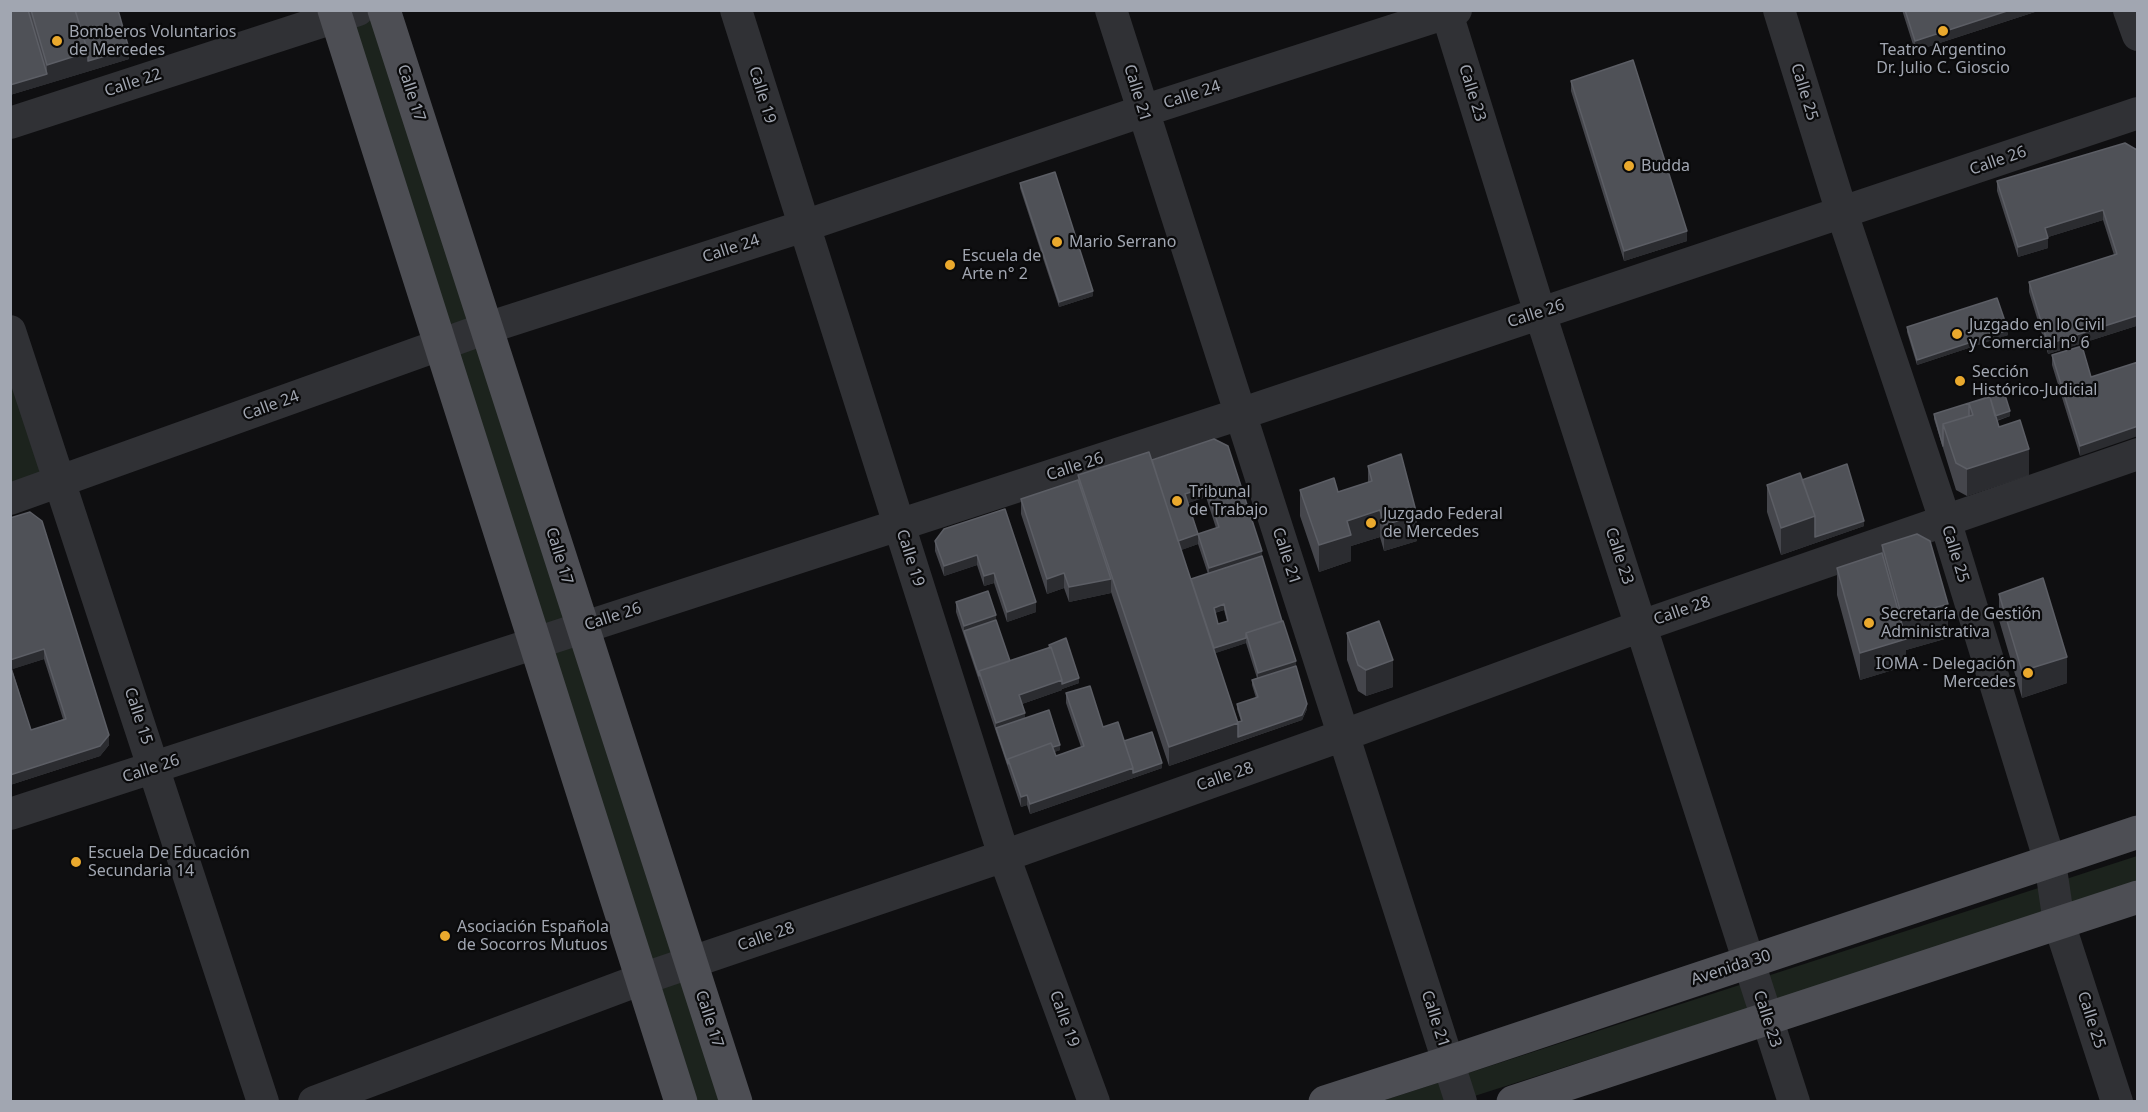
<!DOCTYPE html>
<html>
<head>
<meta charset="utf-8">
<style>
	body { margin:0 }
	#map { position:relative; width:2148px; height:1112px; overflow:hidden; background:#0f0f11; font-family:"Noto Sans",sans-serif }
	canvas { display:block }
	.frame { position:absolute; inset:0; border:12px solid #a1a6b1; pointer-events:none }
</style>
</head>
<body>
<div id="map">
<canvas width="2148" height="1112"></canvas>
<div class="frame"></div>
</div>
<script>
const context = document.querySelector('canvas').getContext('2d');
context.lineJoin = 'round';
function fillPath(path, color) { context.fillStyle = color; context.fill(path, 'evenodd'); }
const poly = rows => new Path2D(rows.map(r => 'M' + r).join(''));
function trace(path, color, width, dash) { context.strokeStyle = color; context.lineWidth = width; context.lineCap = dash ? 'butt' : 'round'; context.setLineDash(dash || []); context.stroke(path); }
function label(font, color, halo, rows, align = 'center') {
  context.font = font + ' "Noto Sans",sans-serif'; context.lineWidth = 4.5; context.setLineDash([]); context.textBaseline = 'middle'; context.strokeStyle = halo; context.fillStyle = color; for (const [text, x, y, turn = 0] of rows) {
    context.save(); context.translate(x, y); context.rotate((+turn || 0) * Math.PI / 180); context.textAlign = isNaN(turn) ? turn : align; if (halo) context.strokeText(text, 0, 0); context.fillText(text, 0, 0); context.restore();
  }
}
const green = poly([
	[348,11,384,11,732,1101,690,1101],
	[10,331,61,482,10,499],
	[2137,856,2137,884,1459,1101,1379,1102]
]);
const minor = poly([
	[736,10,1004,856,1094,1102],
	[1111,10,1461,1102],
	[1446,10,1540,313,1794,1102],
	[1779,10,1842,213,1945,520,2050,862,2059,923,2117,1102],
	[2129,10,2138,35],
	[10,123,358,10],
	[10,331,263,1102],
	[10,499,487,328,804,226,1143,111,1456,10],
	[10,814,1240,414,2138,113],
	[314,1102,642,979,1004,856,1344,735,1641,626,2138,454]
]);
const major = poly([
	[334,10,681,1102],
	[384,10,736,1102],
	[1325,1102,1449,1062,2138,832],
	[1513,1102,2138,897]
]);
const wall = poly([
	[10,10,118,10,129,59,10,95],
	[1902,10,2041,10,1915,51],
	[1571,81,1687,241,1624,261,1571,91],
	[2138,152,2138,330,2136,326,2048,354,2029,292,2029,282,2114,255,2103,220,2048,237,2048,248,2018,257,1997,191,1997,181],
	[1020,183,1093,296,1059,307,1020,188],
	[1907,327,2008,335,1917,365,1907,332],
	[2052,355,2091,377,2080,456,2052,365],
	[2004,392,2010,416,1997,421,1999,427,2029,475,1967,496,1956,490,1934,419,1934,414],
	[1214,439,1262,556,1296,666,1307,709,1302,720,1169,766,1111,592,1111,593,1069,602,1064,588,1047,594,1021,514,1021,499,1078,480,1078,475,1152,460],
	[1206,497,1216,528,1198,534,1198,544,1208,574,1191,579,1181,550,1198,544,1188,503],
	[1224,610,1227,621,1218,624,1215,613],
	[1246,643,1257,678,1252,680,1252,685,1256,698,1237,704,1237,709,1241,721,1238,722,1215,653],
	[1368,466,1417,541,1384,551,1380,537,1351,546,1351,561,1319,572,1300,516,1300,490,1338,492,1368,482],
	[1802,480,1864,526,1781,555,1767,512,1767,485],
	[1005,509,1036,612,1007,622,994,583,984,586,977,565,944,576,935,551,935,541],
	[10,518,109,745,100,756,10,785],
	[44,659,63,719,31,730,12,669],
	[1882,545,1948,638,1906,650,1906,666,1860,680,1837,595,1837,568,1882,553],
	[1999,594,2067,683,2022,698,1999,620],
	[956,602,996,620,1010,661,1049,648,1049,645,1079,683,1062,689,1062,690,1022,704,1025,718,1060,750,1054,752,1056,756,1081,747,1066,703,1066,693,1103,727,1162,768,1030,814,1027,805,1021,807,956,612],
	[1347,633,1393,687,1366,696,1358,691,1347,660]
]);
const shadedWall = poly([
	[2010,10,2041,10,1915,51,1915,41],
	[129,49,129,59,47,84,47,65,88,52],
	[47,74,47,84,10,95,10,85],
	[2103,210,2103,220,2045,238,2045,228],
	[1687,231,1687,241,1624,261,1624,251],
	[2048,238,2048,248,2018,257,2018,247],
	[1093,291,1093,296,1059,307,1059,302],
	[2136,316,2136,326,2048,354,2048,344],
	[2008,330,2008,335,1917,365,1917,360],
	[2010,411,2010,416,1973,428,1973,423],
	[2138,426,2138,436,2080,456,2080,446],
	[2029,449,2029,475,1967,496,1967,469],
	[1206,487,1206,497,1185,504,1185,494],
	[1380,510,1380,537,1351,546,1351,561,1319,572,1319,545,1347,521],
	[1417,515,1417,541,1384,551,1384,525],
	[1815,516,1864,521,1864,526,1781,555,1781,528],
	[1198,534,1198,544,1176,552,1176,542],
	[1262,551,1262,561,1209,578,1209,568],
	[977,555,977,565,944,576,944,566],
	[994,573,994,583,984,586,984,576],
	[1064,573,1064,588,1047,594,1047,579],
	[1111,579,1111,593,1069,602,1069,587],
	[1036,602,1036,612,1007,622,1007,612],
	[1224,604,1224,610,1214,613,1214,608],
	[1948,604,1948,638,1906,650,1906,666,1860,680,1860,653,1902,640,1902,617],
	[996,615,996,625,964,631,964,636,964,626],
	[1246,638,1246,643,1210,655,1210,650],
	[44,649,44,659,10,670,10,660],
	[2067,657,2067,683,2022,698,2022,671],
	[1393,660,1393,687,1366,696,1366,670],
	[1296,661,1296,671,1258,683,1258,673],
	[1079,678,1079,683,1062,689,1062,690,1019,705,1019,695,1062,680],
	[1307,704,1307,709,1302,720,1238,742,1238,737],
	[1025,713,1025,723,996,728,996,723],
	[1238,723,1238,742,1169,766,1169,747],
	[109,735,109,745,100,756,10,785,10,775],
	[1060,745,1060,750,1011,768,1010,763],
	[1162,763,1162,768,1030,814,1030,804,1133,768],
	[1027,795,1027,805,1021,807,1021,797]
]);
const building = poly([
	[10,10,28,10,47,74,10,85,10,10],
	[31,10,75,10,88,52,47,65,31,10],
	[75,10,118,10,129,49,88,61,88,52,75,10],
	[1905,10,2010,10,1915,41,1905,10],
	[1633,60,1687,231,1624,251,1571,81,1633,60],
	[2125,143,2137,150,2138,152,2138,320,2136,316,2048,344,2029,282,2117,254,2103,210,2045,228,2048,238,2018,247,1997,181,2125,143],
	[1055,172,1093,291,1059,302,1020,183,1055,172],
	[1997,298,2008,330,1917,360,1907,327,1997,298],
	[2082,346,2091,377,2138,362,2138,426,2080,446,2052,355,2082,346],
	[2004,392,2010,411,1995,416,1990,397,1969,403,1969,416,1943,424,1943,446,1934,414,2004,392],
	[1990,397,1999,427,2020,420,2029,449,1967,469,1956,463,1943,424,1973,415,1969,403,1990,397],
	[1214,439,1228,446,1262,551,1209,568,1198,534,1219,527,1206,487,1185,494,1198,534,1178,541,1152,460,1214,439],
	[1149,452,1238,723,1169,747,1078,475,1149,452],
	[1401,454,1417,515,1384,525,1380,510,1347,521,1351,535,1319,545,1300,490,1334,478,1338,492,1372,481,1368,466,1401,454],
	[1847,464,1864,521,1815,537,1815,516,1802,480,1847,464],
	[1800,473,1815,516,1781,528,1767,485,1800,473],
	[1078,480,1111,579,1069,587,1064,573,1047,579,1021,499,1078,480],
	[1005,509,1036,602,1007,612,994,573,984,576,977,555,944,566,935,541,944,529,1005,509],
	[30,512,42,521,109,735,100,746,10,775,10,665,31,730,66,719,44,649,10,660,10,518,30,512],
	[1917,534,1930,541,1948,604,1902,617,1882,545,1917,534],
	[1882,553,1906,639,1860,653,1837,568,1882,553],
	[1262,556,1282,621,1246,633,1246,638,1214,648,1191,579,1262,556],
	[1224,604,1228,621,1218,624,1214,608,1224,604],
	[2043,578,2067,657,2022,671,1999,594,2043,578],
	[988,591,996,615,964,626,956,602,988,591],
	[996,620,1010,661,979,671,979,676,964,631,996,620],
	[1283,621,1296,661,1258,673,1246,633,1283,621],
	[1379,621,1393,660,1366,670,1358,665,1347,633,1379,621],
	[1066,638,1079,678,1062,684,1062,680,1051,647,1050,648,1049,645,1066,638],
	[1051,647,1062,680,1019,695,1025,713,996,723,979,671,1051,647],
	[1296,666,1307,704,1302,715,1238,737,1238,722,1242,721,1237,704,1258,697,1252,680,1296,666],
	[1090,686,1103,727,1118,722,1133,768,1030,804,1027,795,1021,797,1008,759,1051,743,1056,756,1084,746,1066,693,1090,686],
	[1049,710,1060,745,1053,747,1051,743,1008,759,1008,764,996,728,1049,710],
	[1152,732,1162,763,1133,773,1133,768,1124,741,1152,732]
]);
const markers = [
	[1943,31,6,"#eaa92d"],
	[57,41,6,"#eaa92d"],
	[1629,166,6,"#eaa92d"],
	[1057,242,6,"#eaa92d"],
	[950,265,6,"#eaa92d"],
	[1957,334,6,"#eaa92d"],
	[1960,381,6,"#eaa92d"],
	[1177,501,6,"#eaa92d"],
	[1371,523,6,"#eaa92d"],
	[1869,623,6,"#eaa92d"],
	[2028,673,6,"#eaa92d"],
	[76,862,6,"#eaa92d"],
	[445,936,6,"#eaa92d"]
];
const poiNames = [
	["Bomberos Voluntarios",69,32],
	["de Mercedes",69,50],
	["Teatro Argentino",1943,50,"center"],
	["Dr. Julio C. Gioscio",1943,68,"center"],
	["Budda",1641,166],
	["Mario Serrano",1069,242],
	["Escuela de",962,256],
	["Arte n° 2",962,274],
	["Juzgado en lo Civil",1969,325],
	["y Comercial nº 6",1969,343],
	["Sección",1972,372],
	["Histórico-Judicial",1972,390],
	["Tribunal",1189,492],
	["de Trabajo",1189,510],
	["Juzgado Federal",1383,514],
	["de Mercedes",1383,532],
	["Secretaría de Gestión",1881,614],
	["Administrativa",1881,632],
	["IOMA - Delegación",2016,664,"right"],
	["Mercedes",2016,682,"right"],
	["Escuela De Educación",88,853],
	["Secundaria 14",88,871],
	["Asociación Española",457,927],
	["de Socorros Mutuos",457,945]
];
const streetNames = [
	["Calle 22",133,83,-18],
	["Calle 25",1804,92,73],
	["Calle 17",411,93,72],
	["Calle 21",1137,93,73],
	["Calle 23",1472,93,73],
	["Calle 19",762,95,73],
	["Calle 24",1192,95,-18],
	["Calle 26",1998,161,-19],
	["Calle 24",731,249,-18],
	["Calle 26",1536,314,-18],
	["Calle 24",271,406,-20],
	["Calle 26",1075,467,-18],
	["Calle 25",1955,554,73],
	["Calle 17",559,556,73],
	["Calle 21",1286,556,72],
	["Calle 23",1619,556,72],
	["Calle 19",910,558,72],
	["Calle 28",1682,611,-19],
	["Calle 26",613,617,-18],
	["Calle 15",138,716,72],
	["Calle 26",151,769,-18],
	["Calle 28",1225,777,-19],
	["Calle 28",766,937,-19],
	["Avenida 30",1731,968,-18],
	["Calle 17",709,1019,72],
	["Calle 19",1064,1019,70],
	["Calle 21",1435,1019,72],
	["Calle 23",1767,1019,72],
	["Calle 25",2091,1020,72]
];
fillPath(green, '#1c231d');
trace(minor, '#303135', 32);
trace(major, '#4d4e54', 33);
fillPath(wall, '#45464c');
fillPath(shadedWall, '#2b2c30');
fillPath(building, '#4f5157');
trace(building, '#5c5e65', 1.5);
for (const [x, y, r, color] of markers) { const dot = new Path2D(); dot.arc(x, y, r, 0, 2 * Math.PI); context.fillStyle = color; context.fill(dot); trace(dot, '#0a0a0b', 2); }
label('16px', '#a1a6b1', '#0a0a0b', poiNames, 'left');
label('16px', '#a1a6b1', '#0a0a0b', streetNames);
</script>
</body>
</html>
